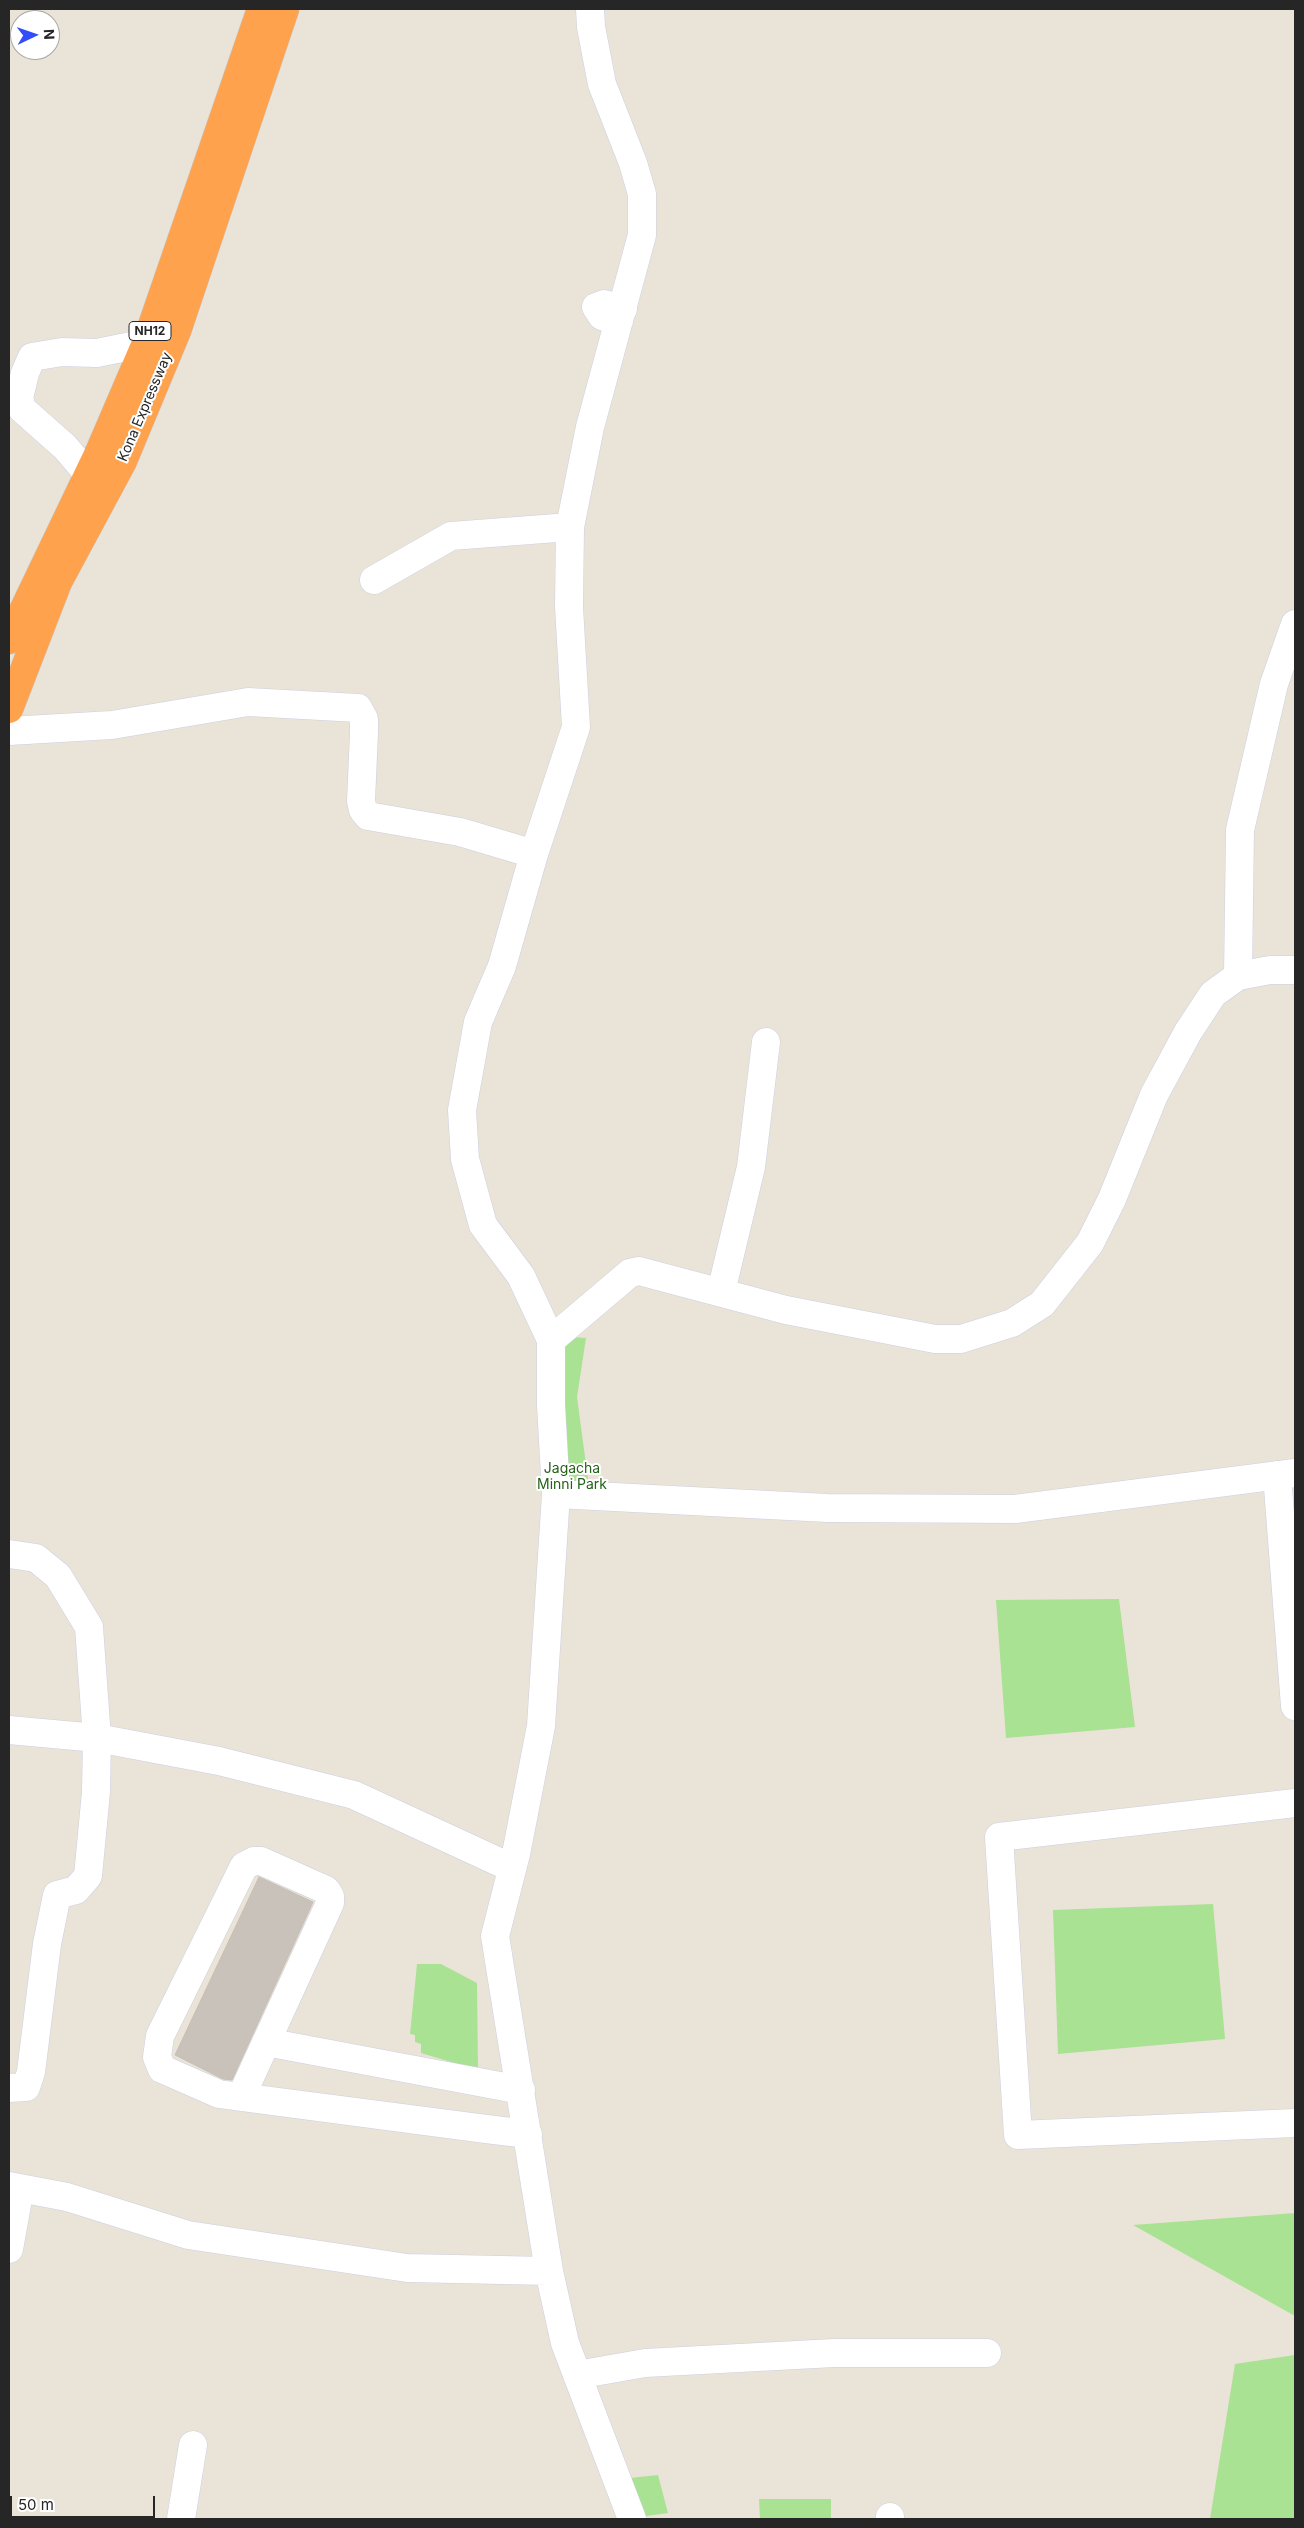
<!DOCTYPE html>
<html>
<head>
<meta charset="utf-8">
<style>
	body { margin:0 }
	#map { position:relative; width:1304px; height:2528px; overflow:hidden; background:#eae3d7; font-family:Inter,sans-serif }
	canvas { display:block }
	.frame { position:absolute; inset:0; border:10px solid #262626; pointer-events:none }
	.north { position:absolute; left:10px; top:10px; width:50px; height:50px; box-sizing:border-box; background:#fff; border:1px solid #a8a8a8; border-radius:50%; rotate:87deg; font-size:14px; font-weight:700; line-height:20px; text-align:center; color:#262626 }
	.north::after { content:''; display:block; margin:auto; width:18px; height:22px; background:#324efb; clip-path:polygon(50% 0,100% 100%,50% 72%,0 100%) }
	.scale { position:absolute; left:10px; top:2496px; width:145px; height:22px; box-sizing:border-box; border:2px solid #262626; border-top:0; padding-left:6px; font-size:15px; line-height:18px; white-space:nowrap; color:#262626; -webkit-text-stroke:4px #fff; paint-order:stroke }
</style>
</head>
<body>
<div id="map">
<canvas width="1304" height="2528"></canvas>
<div class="frame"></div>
<div class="north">N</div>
<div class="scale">50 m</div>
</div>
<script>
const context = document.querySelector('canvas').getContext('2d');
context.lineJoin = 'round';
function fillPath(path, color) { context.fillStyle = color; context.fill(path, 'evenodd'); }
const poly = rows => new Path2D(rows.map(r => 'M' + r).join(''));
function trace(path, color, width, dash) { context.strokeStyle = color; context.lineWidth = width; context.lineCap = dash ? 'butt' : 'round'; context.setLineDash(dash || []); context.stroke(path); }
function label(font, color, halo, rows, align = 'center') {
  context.font = font + ' Inter,sans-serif'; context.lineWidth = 4; context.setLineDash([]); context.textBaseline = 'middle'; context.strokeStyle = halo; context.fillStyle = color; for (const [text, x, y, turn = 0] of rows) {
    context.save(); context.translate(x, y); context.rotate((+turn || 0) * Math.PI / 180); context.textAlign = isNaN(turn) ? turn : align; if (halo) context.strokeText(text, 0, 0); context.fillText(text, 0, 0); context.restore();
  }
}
const green = poly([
	[571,1337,586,1338,577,1397,589,1487,558,1492,554,1354],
	[1119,1599,1135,1727,1006,1738,996,1600],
	[1213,1904,1225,2039,1058,2054,1053,1910],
	[417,1964,441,1964,477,1983,478,2070,421,2053,421,2044,415,2042,415,2035,410,2034],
	[1295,2213,1295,2316,1133,2225],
	[1295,2355,1295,2519,1210,2519,1235,2364],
	[658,2475,668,2513,624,2519,611,2480],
	[759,2499,831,2499,831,2519,760,2519]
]);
const building = poly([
	[259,1877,313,1902,232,2080,223,2079,175,2055,259,1877]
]);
const minor = poly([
	[590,9,591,27,602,84,633,163,642,194,642,235,590,427,570,527,569,607,576,727,534,854,502,966,478,1022,462,1110,465,1159,483,1225,521,1276,551,1340,551,1405,556,1494,827,1508,1015,1509,1295,1473],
	[619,321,602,316,596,307,604,304,623,309],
	[88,474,65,447,22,409,19,398,25,373,32,357,62,352,97,353,146,343],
	[374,580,451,536,570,527],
	[9,731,112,725,248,702,358,708,364,719,364,733,361,801,363,810,368,816,460,832,534,854],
	[1238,976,1240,830,1274,684,1295,624],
	[721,1292,751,1167,766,1042],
	[551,1340,630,1273,639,1271,786,1310,935,1339,961,1339,1012,1323,1042,1304,1090,1243,1112,1199,1154,1095,1188,1032,1213,994,1238,976,1270,970,1295,970],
	[1277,1475,1295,1706],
	[556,1494,541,1726,516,1854,495,1936,549,2271,565,2343,632,2519],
	[9,1554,36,1558,58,1576,89,1627,97,1738,96,1792,88,1876,76,1890,57,1895,47,1944,31,2072,26,2087,9,2088],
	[9,1730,97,1738,219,1761,354,1795,512,1868],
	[1295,1803,999,1837,1018,2135,1295,2123],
	[266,2042,521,2090],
	[241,2097,330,1903,330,1896,326,1890,261,1861,254,1861,244,1866,160,2036,157,2057,162,2069,219,2094,241,2097,486,2129,528,2134],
	[9,2186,67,2197,188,2235,407,2268,549,2271],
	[9,2249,20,2188],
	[577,2375,645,2363,834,2353,987,2353],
	[181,2519,193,2445],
	[890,2519,890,2517]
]);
const highway = poly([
	[9,640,100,450,146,343,261,9],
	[9,709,58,582,123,461,177,331,285,9]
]);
const shields = [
	[150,331,42]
];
const shieldNames = [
	["NH12",150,331]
];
const streetNames = [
	["Kona Expressway",145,407,-67]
];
const parkNames = [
	["Jagacha",572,1469],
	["Minni Park",572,1485]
];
fillPath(green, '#a9e292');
fillPath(building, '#c8c2ba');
trace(building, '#c5bfb1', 1);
trace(minor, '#cccfe0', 29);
trace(highway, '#c7c7c7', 29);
trace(minor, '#fff', 28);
trace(highway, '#ffa24d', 28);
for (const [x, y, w] of shields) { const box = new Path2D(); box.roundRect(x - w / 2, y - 9.5, w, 19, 4); context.fillStyle = '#fff'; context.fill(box); trace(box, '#262626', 1); }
label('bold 12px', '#262626', null, shieldNames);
label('14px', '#262626', '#fff', streetNames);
label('14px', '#246218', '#fff', parkNames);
</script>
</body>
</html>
